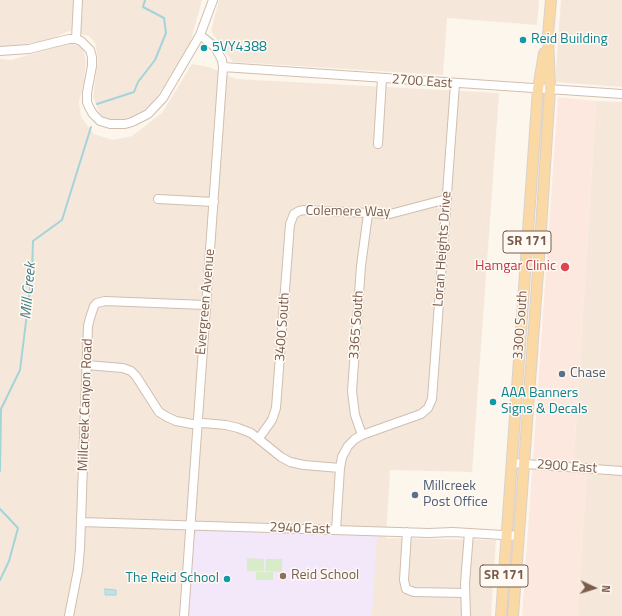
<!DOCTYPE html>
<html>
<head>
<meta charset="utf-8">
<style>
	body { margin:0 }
	#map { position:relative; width:622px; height:616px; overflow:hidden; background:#fdf6ec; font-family:"Titillium Web",sans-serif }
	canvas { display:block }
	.north { position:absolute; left:574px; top:568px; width:40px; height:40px; -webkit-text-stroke:3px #fffaf3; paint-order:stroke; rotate:94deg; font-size:11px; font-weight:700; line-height:16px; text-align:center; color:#7a5c4d }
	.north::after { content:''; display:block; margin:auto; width:14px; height:18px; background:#7a5c4d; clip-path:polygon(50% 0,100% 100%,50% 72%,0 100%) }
</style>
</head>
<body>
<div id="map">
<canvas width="622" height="616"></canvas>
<div class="north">N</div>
</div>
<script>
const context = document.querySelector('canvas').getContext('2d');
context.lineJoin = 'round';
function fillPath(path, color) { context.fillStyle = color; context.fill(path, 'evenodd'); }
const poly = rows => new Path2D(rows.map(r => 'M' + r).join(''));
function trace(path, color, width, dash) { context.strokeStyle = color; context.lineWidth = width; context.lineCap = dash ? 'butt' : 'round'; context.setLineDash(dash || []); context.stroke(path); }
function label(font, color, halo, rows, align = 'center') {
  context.font = font + ' "Titillium Web",sans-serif'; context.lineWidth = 3; context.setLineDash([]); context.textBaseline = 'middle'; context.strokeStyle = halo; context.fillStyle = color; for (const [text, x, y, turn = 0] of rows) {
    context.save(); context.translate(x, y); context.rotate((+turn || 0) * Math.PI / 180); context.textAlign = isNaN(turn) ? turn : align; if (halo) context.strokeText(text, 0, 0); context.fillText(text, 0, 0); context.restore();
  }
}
const residential = poly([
	[0,0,202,0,190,44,161,91,148,109,134,118,116,121,102,119,93,97,98,59,95,43,89,36,69,31,49,40,14,46,0,46],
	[219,0,539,0,537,25,447,18,443,75,233,62,211,31],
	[561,0,622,0,622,87,555,82],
	[71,43,83,48,86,61,84,83,79,102,81,117,94,134,113,140,132,136,162,113,192,64,209,67,236,79,499,93,472,472,390,470,386,538,496,540,491,616,0,616,0,59,11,60],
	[596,101,622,102,622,616,577,616,587,473,573,471]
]);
const commercial = poly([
	[558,97,596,101,573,471,587,472,577,616,522,616]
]);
const education = poly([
	[198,530,377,536,372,616,188,616,194,535]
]);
const green = poly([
	[247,558,264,559,264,571,247,571],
	[266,559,282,559,282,572,265,571],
	[256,572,273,572,273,580,256,580]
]);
const water = poly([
	[105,589,116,590,116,595,105,595,105,589]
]);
const stream = poly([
	[97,104,134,92,138,82,155,60,166,33,164,18,143,7,145,0],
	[0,471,1,409,20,370,32,273,33,241,62,220,91,127],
	[0,509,18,528,9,561,0,580]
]);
const minor = poly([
	[76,39,78,0],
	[0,51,29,49,69,39,76,39,81,41,90,50,92,57,92,66,87,93,87,102,89,107,93,114,100,121,110,124,125,124,132,122,148,114,163,98,200,35,213,0],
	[223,67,622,94],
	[378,144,382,79],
	[158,199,214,202],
	[86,365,123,368,131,371,136,376,159,412,167,417,176,421,192,424,203,423,226,425,238,428,251,433,281,457,290,462,304,465,340,468],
	[362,435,355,415,352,391,361,266,368,214],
	[259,438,272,420,276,408,290,224,294,214,299,211,304,210,390,214,447,199],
	[512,463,622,471],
	[81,522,429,533,453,532,519,536],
	[336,530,340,468,342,457,348,446,355,439,362,435,421,414,428,408,432,399,455,84],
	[407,532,404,580,406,589,414,592,465,593],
	[69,616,78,570,80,549,88,326,90,318,94,306,97,303,105,301,205,305],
	[184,616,223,67,222,60,215,47,200,35],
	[466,616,465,583,469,533]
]);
const major = poly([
	[501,616,538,89,544,53],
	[513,616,540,244,550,89,548,35,551,0]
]);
const markers = [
	[523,40,4,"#0f9aa8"],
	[204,48,4,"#0f9aa8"],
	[565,267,5,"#e0444e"],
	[562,374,4,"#5c6f8a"],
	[493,402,4,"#0f9aa8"],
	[415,495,4,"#5c6f8a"],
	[283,576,4,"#8d6e63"],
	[227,579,4,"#0f9aa8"]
];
const shields = [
	[527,242,48],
	[504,576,48]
];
const shieldNames = [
	["SR 171",527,242],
	["SR 171",504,576]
];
const cultureNames = [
	["Reid Building",531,40],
	["5VY4388",212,48],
	["AAA Banners",501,394],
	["Signs & Decals",501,410],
	["The Reid School",219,579,"right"]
];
const streetNames = [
	["2700 East",422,82,4],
	["Colemere Way",348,212,1],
	["Loran Heights Drive",443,249,-86],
	["Evergreen Avenue",206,302,-85],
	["3365 South",357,325,-86],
	["3300 South",521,325,-86],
	["3400 South",283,327,-86],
	["Millcreek Canyon Road",86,405,-88],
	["2900 East",567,467,4],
	["2940 East",300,529,2]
];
const healthNames = [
	["Hamgar Clinic",556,267]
];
const serviceNames = [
	["Chase",570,374],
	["Millcreek",423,487],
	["Post Office",423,503]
];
const educationNames = [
	["Reid School",291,576]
];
const waterNames = [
	["Mill Creek",29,291,-85]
];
fillPath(residential, '#f5e8da');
fillPath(commercial, '#fde8e0');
fillPath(education, '#f3e8fa');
fillPath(green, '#d8ecc9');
fillPath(water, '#bfe3e8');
trace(water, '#a5d3da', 1);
trace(stream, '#a5d3da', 2);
trace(minor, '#d1beb0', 10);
trace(major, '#dad1cd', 12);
trace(minor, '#fff', 8);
trace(major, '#fbd9a5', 10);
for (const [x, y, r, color] of markers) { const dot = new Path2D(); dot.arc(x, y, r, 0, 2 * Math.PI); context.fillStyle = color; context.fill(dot); trace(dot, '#fffaf3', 1.5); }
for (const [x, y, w] of shields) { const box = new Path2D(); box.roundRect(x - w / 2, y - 11, w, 22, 3); context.fillStyle = '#fffaf3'; context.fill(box); trace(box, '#7a5c4d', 1); }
label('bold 13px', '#7a5c4d', null, shieldNames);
label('14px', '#0d838f', '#fffaf3', cultureNames, 'left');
label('14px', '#7a5c4d', '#fffaf3', streetNames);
label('14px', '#be3a42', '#fffaf3', healthNames, 'right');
label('14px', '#4e5e75', '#fffaf3', serviceNames, 'left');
label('14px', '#785e54', '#fffaf3', educationNames, 'left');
label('italic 15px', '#437c86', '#fffaf3', waterNames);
</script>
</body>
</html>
